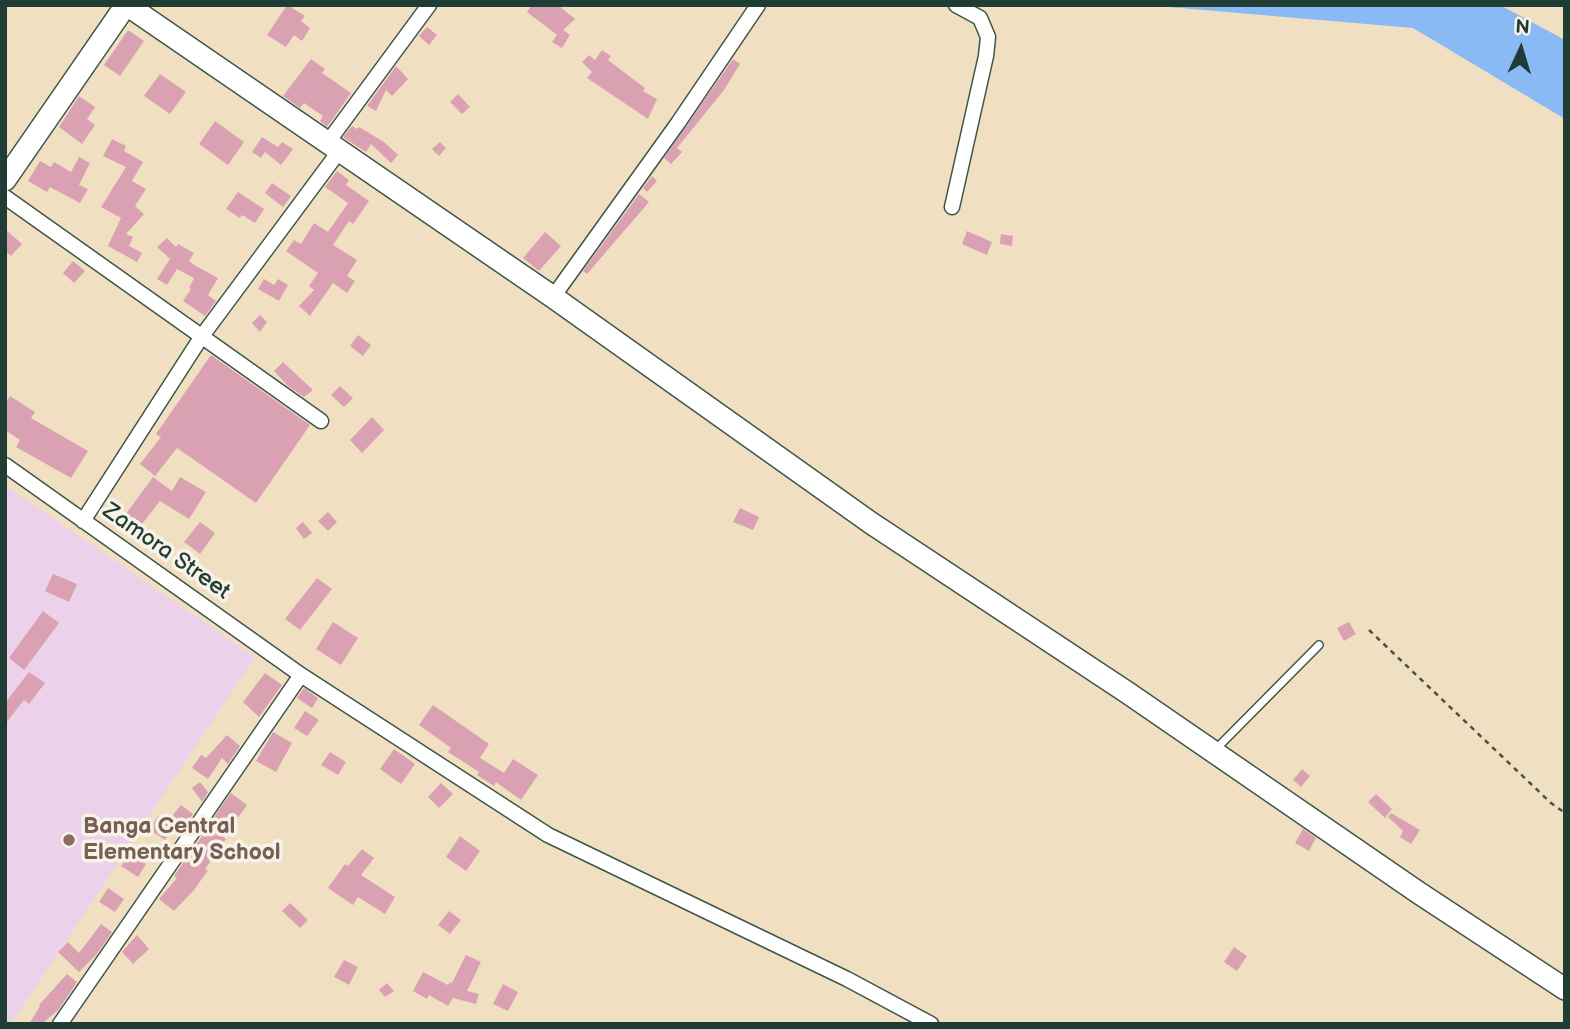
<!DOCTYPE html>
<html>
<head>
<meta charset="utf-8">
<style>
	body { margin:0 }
	#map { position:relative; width:1570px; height:1029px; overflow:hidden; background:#f0e0c1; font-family:"Balsamiq Sans",sans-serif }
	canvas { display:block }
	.frame { position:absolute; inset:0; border:7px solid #1f3d34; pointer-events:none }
	.north { position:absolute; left:1486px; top:14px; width:70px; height:70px; -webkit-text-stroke:5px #f7f3e8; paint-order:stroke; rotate:4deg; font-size:19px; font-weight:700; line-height:28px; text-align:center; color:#1f3d34 }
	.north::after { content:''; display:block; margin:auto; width:24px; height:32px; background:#1f3d34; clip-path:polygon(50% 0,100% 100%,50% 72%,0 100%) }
</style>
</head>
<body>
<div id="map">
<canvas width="1570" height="1029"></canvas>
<div class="frame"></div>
<div class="north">N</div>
</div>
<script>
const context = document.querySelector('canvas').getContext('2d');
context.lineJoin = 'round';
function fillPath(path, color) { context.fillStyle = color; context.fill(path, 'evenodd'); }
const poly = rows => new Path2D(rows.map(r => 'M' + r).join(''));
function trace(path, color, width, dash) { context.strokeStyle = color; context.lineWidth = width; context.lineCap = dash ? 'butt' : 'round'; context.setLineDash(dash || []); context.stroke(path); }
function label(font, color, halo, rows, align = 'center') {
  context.font = font + ' "Balsamiq Sans",sans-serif'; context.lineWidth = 7; context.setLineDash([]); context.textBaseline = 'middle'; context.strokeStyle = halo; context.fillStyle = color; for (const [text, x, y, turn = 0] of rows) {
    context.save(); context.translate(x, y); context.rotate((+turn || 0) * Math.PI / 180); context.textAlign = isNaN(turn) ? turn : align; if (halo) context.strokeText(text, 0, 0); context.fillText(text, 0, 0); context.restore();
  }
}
const built = poly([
	[5,485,255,657,11,1024,5,1024]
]);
const water = poly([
	[1145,5,1500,5,1565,40,1565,119,1413,28]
]);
const building = poly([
	[287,5,305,16,301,21,310,28,302,41,294,35,286,47,267,35],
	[532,5,558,5,575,19,563,30,570,35,562,48,552,42,557,35,527,12],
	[427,27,437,35,429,45,419,36],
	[128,30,144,41,120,76,104,65],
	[602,50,611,56,608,60,645,88,643,91,657,99,648,119,587,78,592,72,582,62,589,55,595,60],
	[311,59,325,69,322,73,351,93,327,127,320,121,323,116,304,103,300,108,283,96],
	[733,59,740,64,724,90,677,148,682,152,671,164,664,158],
	[396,66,408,79,392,96,386,90,376,111,367,106],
	[160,74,186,92,170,114,144,96],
	[458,94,470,107,462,114,450,102],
	[79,96,95,107,87,119,95,125,82,144,59,127],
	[215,121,244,142,228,165,199,144],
	[352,126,357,129,359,127,384,142,398,155,391,163,371,144,366,152,352,143,343,137],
	[262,137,278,147,282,142,293,149,281,165,265,152,261,158,252,152],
	[112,139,126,146,124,151,143,162,132,181,146,189,135,206,144,214,126,234,133,237,129,246,142,253,137,262,108,246,121,218,101,207,126,167,103,156],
	[440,142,446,148,439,156,432,149],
	[79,157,90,163,79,185,88,189,80,203,50,187,47,192,28,181,40,161,51,167,54,162,71,172],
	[337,171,349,180,346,185,369,201,353,224,349,221,333,245,357,260,347,276,355,281,347,293,333,283,310,316,299,306,314,290,309,286,318,273,286,251,294,240,301,244,314,223,328,232,348,203,325,187],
	[652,176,657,181,647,192,643,188],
	[272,183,291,196,283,207,265,193],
	[238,192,264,209,255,223,242,215,240,218,226,209],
	[639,194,649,202,587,274,583,271],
	[5,229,22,244,11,256,5,251],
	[967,231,992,242,987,255,962,244],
	[545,232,561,246,539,271,523,258],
	[1001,234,1013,236,1012,246,1000,244],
	[167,238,176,247,178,244,194,253,189,261,194,265,218,278,208,295,216,301,205,316,183,301,191,289,189,288,194,278,177,269,167,285,157,279,170,259,157,247],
	[73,261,85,271,74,283,63,273],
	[264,279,274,285,278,279,288,285,279,301,258,289],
	[260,315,267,322,260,332,252,323],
	[358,335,371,345,363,356,350,346],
	[211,355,310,425,256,503,177,448,155,476,140,464,161,437,156,434],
	[283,362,313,390,304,397,288,386,274,371],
	[340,386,353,398,344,407,331,395],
	[10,396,35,412,31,418,88,451,71,478,16,447,20,440,5,430,5,404],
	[372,417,384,430,362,453,350,440],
	[153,477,172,491,180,477,206,492,189,519,160,501,135,533,120,522],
	[740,508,759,517,753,530,733,522],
	[328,512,337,522,328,531,318,521],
	[200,522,215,533,200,554,184,542],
	[303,522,312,533,304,539,296,528],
	[53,574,77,584,69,602,45,591],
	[317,578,332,589,300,630,285,619],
	[43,611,59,623,24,670,9,658],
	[333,622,358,638,341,665,316,649],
	[1349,622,1356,634,1344,641,1337,628],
	[29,672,45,683,29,704,24,700,5,724,5,703],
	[265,673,282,685,259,717,243,702],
	[304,688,318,698,312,708,297,698],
	[433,705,489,744,480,758,504,773,513,759,538,775,521,800,496,782,494,786,477,775,479,772,448,752,451,748,419,725],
	[305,711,319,720,307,736,294,728],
	[273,732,292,743,276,772,256,761],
	[227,735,240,746,228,764,222,758,208,779,192,768,201,755,206,758],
	[394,749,415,764,401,784,380,769],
	[330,752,346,762,338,775,321,765],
	[1302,769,1310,776,1301,787,1293,780],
	[200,782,208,792,202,802,192,788],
	[441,783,453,794,439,808,428,797],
	[231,793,247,805,227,833,214,817],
	[1376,794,1392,809,1385,818,1368,802],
	[181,805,193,814,185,826,172,816],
	[1391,813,1420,830,1411,844,1400,837,1403,831,1388,817],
	[158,816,174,827,165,840,149,829],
	[209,826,226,839,205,869,208,870,194,890,174,911,159,899,177,878,174,876],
	[1303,829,1316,838,1309,851,1295,843],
	[460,836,480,851,466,871,446,857],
	[362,849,374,858,361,875,395,897,385,914,358,897,353,905,328,888,345,864,348,866],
	[130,853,146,864,138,877,121,866],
	[108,888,124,899,115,912,99,902],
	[290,903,308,920,300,928,282,911],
	[449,911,461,920,450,934,438,925],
	[101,924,112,932,96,955,79,972,58,952,68,942,79,953],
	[137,935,149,949,133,964,122,952],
	[1234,947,1247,956,1237,971,1224,962],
	[466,955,481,962,467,991,479,994,476,1004,453,998,448,1006,429,995,427,999,413,991,423,972,448,985,450,982,452,983],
	[344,960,358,967,349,985,334,977],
	[67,974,77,982,59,1009,42,1024,29,1024,40,1006,39,1005],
	[387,983,394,991,385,997,379,990],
	[503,984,518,992,508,1011,493,1004]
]);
const path = poly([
	[1369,630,1551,803,1565,813]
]);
const lane = poly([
	[1214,751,1319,645]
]);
const street = poly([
	[328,142,429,5],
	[5,197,321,421],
	[952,207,986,56,988,37,980,18,956,5],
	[553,297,678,123,758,5],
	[5,465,301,675,548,835,847,979,931,1024],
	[83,521,202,336,340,150],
	[60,1024,301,675]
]);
const secondary = poly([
	[127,5,553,297,871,523,1128,693,1419,893,1565,989],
	[5,180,126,5]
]);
const markers = [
	[69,840,7,"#8d6e63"]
];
const streetNames = [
	["Zamora Street",166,552,35]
];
const educationNames = [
	["Banga Central",83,827],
	["Elementary School",83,853]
];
fillPath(built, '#ecd1ea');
fillPath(water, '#8abaf6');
fillPath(building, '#daa1b3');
trace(lane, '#3e5549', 10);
trace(street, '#3e5549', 17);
trace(secondary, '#3e5549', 24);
trace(path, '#3e5549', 2.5, [5, 5]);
trace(lane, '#fff', 7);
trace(street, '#fff', 14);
trace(secondary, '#fff', 21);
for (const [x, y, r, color] of markers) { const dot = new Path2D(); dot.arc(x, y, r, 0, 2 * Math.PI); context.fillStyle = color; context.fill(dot); trace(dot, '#f7f3e8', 2.5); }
label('23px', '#1f3d34', '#f7f3e8', streetNames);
label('bold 23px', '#785e54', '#f7f3e8', educationNames, 'left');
</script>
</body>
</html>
